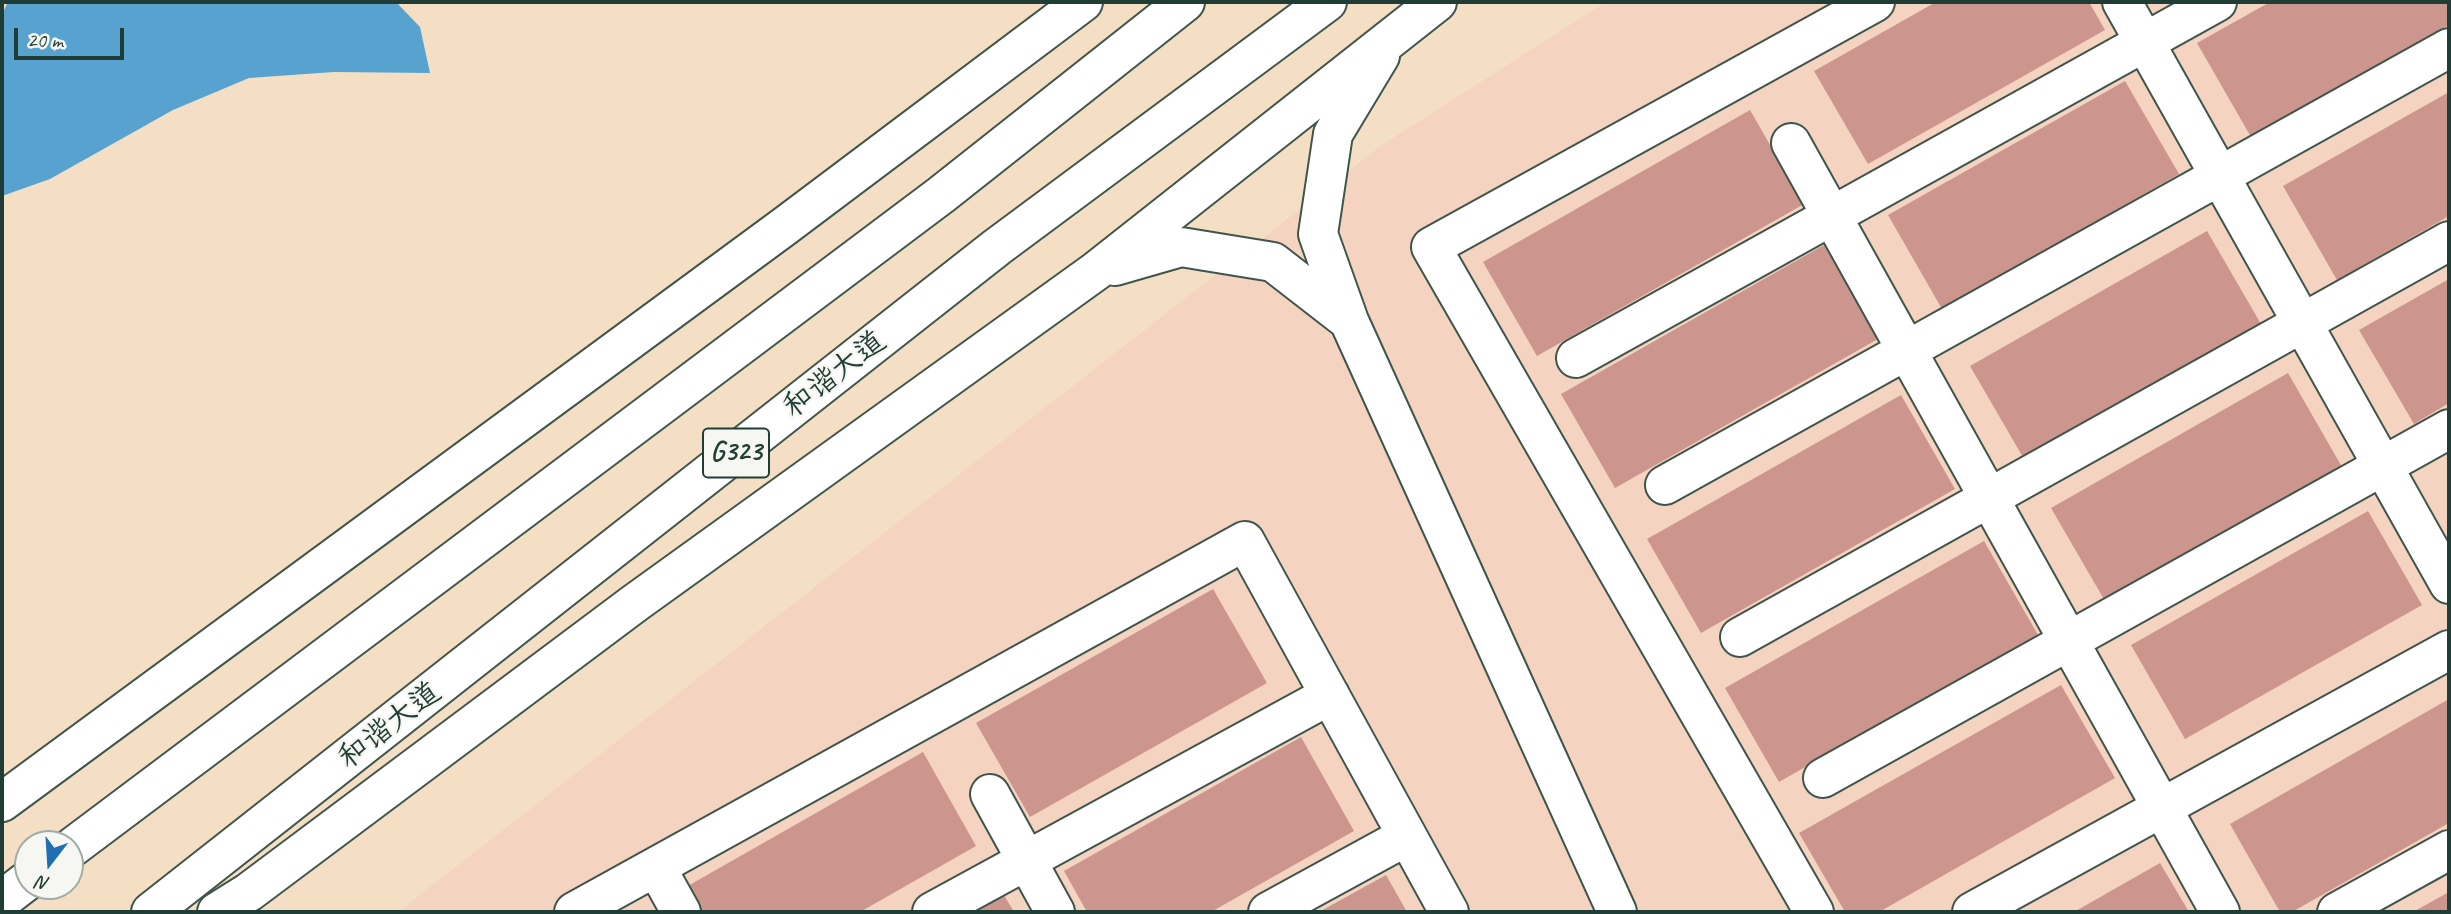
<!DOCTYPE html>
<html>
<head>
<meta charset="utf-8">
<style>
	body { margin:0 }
	#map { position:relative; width:2451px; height:914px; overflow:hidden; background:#f4dfc5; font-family:Caveat,sans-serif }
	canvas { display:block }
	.frame { position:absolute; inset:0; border:4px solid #1f3d34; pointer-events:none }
	.north { position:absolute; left:14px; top:830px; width:70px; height:70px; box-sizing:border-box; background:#f6f6f2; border:2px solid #a0aca6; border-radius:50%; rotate:197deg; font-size:19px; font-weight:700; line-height:28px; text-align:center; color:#1f3d34 }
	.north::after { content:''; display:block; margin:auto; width:24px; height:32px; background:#1f6fb2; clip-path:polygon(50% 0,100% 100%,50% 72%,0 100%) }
	.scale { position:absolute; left:14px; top:28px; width:110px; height:32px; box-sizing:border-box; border:4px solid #1f3d34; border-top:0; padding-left:9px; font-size:21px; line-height:24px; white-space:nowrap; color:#1f3d34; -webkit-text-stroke:5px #f6f6f2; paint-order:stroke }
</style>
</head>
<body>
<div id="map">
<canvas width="2451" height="914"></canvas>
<div class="frame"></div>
<div class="north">N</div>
<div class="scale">20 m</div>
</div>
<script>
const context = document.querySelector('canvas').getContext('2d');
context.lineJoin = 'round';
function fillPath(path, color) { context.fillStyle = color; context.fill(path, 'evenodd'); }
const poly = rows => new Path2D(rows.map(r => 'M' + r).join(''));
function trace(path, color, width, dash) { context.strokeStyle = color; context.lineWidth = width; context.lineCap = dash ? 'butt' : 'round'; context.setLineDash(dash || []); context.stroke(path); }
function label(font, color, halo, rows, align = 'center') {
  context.font = font + ' Caveat,"LXGW WenKai TC",sans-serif'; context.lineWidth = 5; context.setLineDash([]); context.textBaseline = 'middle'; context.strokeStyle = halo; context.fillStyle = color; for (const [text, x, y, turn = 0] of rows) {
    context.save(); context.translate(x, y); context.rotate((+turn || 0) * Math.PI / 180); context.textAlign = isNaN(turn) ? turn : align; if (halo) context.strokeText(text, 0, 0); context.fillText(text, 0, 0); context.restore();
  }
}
const built = poly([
	[1606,2,2449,2,2449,912,398,912,1382,145]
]);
const water = poly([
	[8,2,396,2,420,27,430,73,334,72,249,78,173,110,50,179,2,196,2,14]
]);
const building = poly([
	[1936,2,2089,2,2105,30,1868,164,1814,71],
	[2270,2,2449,2,2449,25,2251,137,2197,43],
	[2125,81,2179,174,1942,309,1888,215],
	[2449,92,2449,216,2337,280,2283,186],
	[1750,110,1804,204,1537,356,1483,262],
	[2207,231,2261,324,2024,459,1970,366],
	[1824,245,1878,339,1615,488,1561,394],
	[2449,279,2449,403,2414,424,2359,330],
	[2288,373,2342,467,2105,601,2051,508],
	[1901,395,1955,489,1701,633,1647,539],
	[2368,511,2422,605,2185,739,2131,645],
	[1984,541,2038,635,1779,782,1725,688],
	[1213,589,1267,683,1030,817,976,723],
	[2061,685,2115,778,1879,912,1845,912,1799,833],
	[2449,699,2449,823,2292,912,2280,912,2230,824],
	[1301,737,1354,831,1211,912,1087,912,1064,871],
	[923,752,976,846,860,912,700,912,686,887],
	[2160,863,2189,912,2074,912],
	[1386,875,1407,912,1319,912],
	[2449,892,2449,912,2413,912],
	[1004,895,1014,912,974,912]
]);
const minor = poly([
	[2122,2,2449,584],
	[1791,143,2220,912],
	[1115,266,1181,247,1273,262,1349,321,1617,912],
	[1349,321,1318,234,1333,134,1380,56],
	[1576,358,2217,2],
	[1665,485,2449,48],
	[1740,637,2449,241],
	[1823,778,2449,429],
	[990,794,1055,912],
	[2,802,785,226,1083,2],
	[656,867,681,912],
	[217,912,249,892,635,603,1096,271,1437,2],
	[574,912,1245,541,1449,912],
	[932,912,1330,695],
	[1268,912,1407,836],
	[1814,912,1431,247,1875,2],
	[1972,912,2449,650],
	[2337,912,2449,850]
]);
const highway = poly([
	[70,849,941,195,1185,2],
	[2,900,28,880],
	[151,912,997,247,1327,2]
]);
const shields = [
	[736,453,66]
];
const shieldNames = [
	["G323",736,453]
];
const streetNames = [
	["和谐大道",835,375,-38],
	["和谐大道",390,726,-38]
];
fillPath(built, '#f4d3c0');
fillPath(water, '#57a2cf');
fillPath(building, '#cc968e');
trace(minor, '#3f554a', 42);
trace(highway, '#3f554a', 42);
trace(minor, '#fff', 38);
trace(highway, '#fff', 38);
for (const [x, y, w] of shields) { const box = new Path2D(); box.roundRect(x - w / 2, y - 24.5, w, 49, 5); context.fillStyle = '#f6f6f2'; context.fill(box); trace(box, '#1f3d34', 2); }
label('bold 28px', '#1f3d34', null, shieldNames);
label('30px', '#1f3d34', '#f6f6f2', streetNames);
</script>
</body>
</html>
